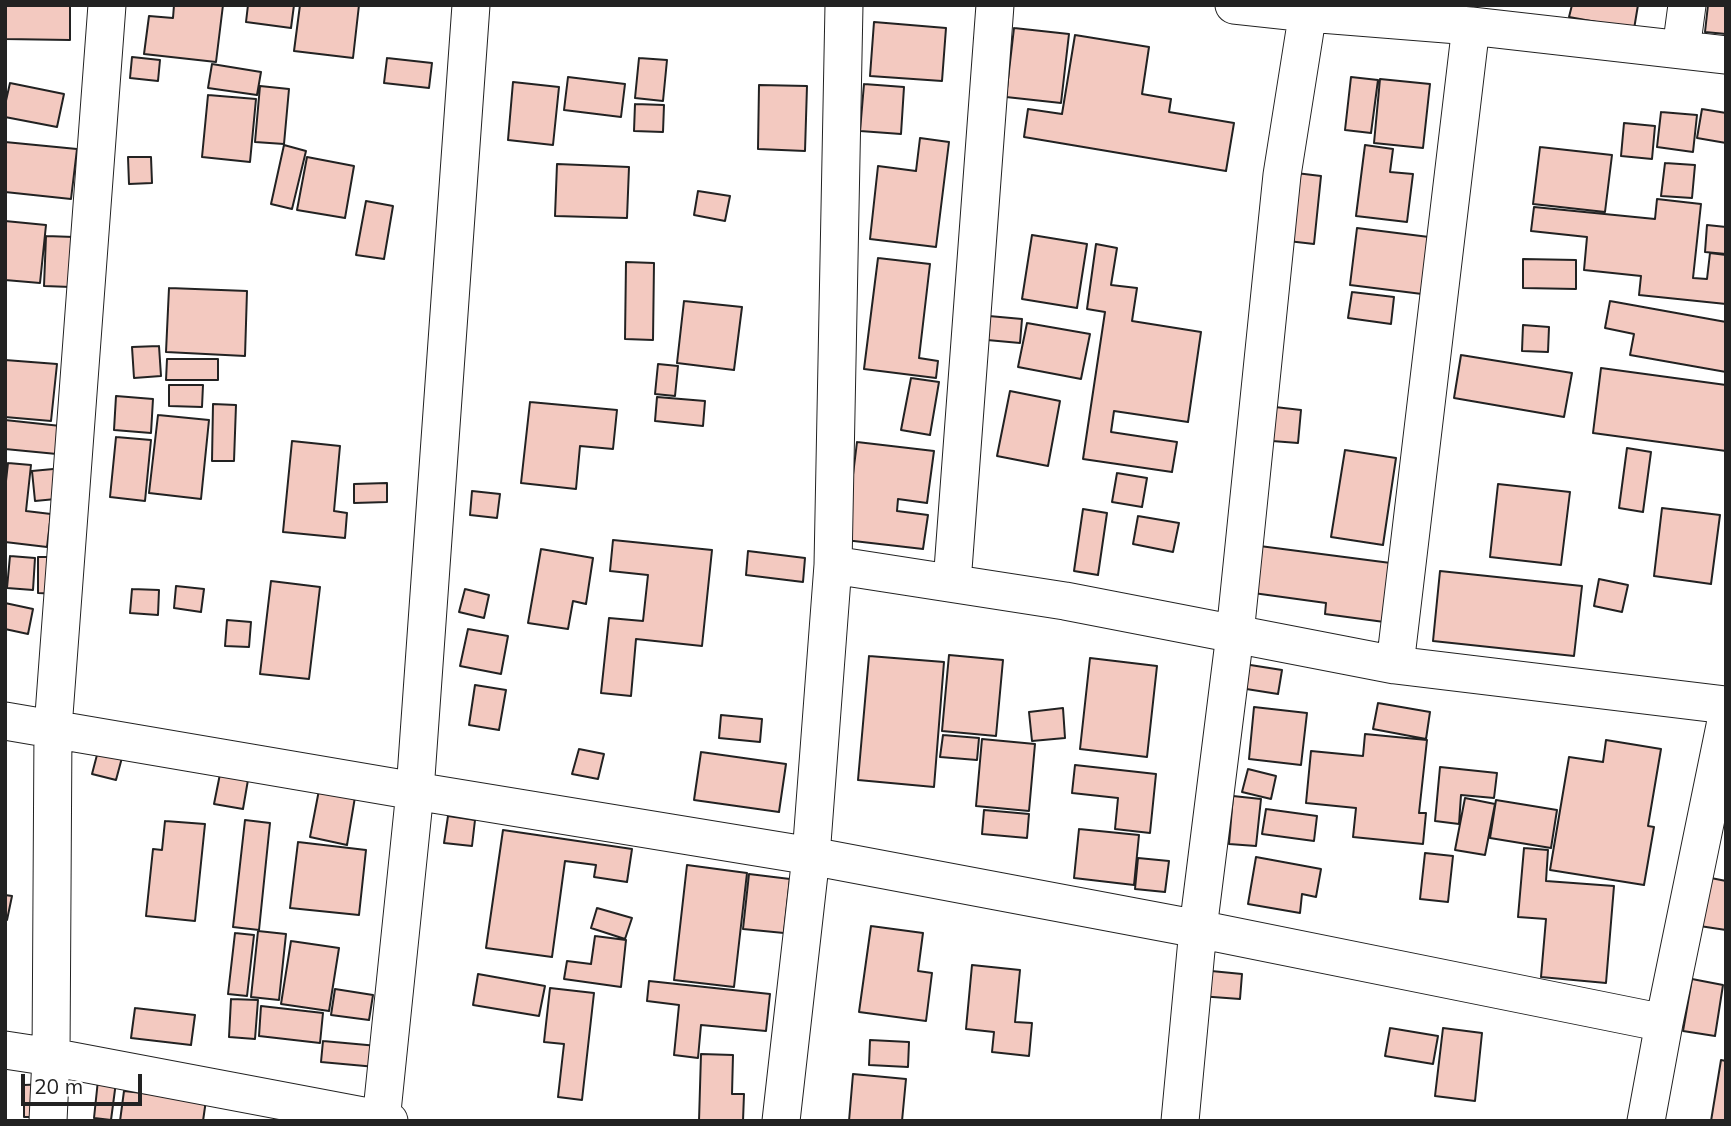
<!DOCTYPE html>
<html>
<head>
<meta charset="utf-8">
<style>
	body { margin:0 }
	#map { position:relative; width:1731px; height:1126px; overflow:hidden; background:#fff; font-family:Mulish,sans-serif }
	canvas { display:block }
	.frame { position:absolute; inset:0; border:7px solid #222; pointer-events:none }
	.scale { position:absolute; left:21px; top:1074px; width:121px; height:32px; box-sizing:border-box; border:4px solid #222; border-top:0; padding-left:9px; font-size:21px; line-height:24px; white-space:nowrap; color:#222; -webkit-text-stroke:5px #fff; paint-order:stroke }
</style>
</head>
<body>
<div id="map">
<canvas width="1731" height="1126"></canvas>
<div class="frame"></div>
<div class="scale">20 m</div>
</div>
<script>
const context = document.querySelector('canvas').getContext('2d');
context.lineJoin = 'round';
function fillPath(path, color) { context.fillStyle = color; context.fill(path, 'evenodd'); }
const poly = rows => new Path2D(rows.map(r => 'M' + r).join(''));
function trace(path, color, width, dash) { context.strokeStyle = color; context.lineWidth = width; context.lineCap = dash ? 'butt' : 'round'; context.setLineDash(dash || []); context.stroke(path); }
const building = poly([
	[5,5,70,5,70,40,5,39,5,5],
	[174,5,223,5,216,62,144,54,149,16,173,18,174,5],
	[248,5,294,5,291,28,246,22,248,5],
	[300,5,359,5,353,58,294,51,300,5],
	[1572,5,1638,5,1634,29,1569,17,1572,5],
	[1708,5,1726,5,1726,34,1705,32,1708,5],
	[874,22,946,28,942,81,870,76,874,22],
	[1014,28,1069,34,1061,103,1006,97,1014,28],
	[1075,35,1149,47,1142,94,1171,99,1169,112,1234,123,1226,171,1024,137,1028,109,1062,114,1075,35],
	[132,57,160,60,158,81,130,78,132,57],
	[387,58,432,63,429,88,384,83,387,58],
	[639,58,667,60,663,101,635,98,639,58],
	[212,64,261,72,257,95,208,88,212,64],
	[568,77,625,84,621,117,564,110,568,77],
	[1351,77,1378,80,1371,133,1345,130,1351,77],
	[1380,79,1430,84,1423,148,1374,143,1380,79],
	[513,82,559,87,553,145,508,140,513,82],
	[10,83,64,94,57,127,5,117,5,105,10,83],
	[864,84,904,87,901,134,860,131,864,84],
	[759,85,807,86,805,151,758,149,759,85],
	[260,86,289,89,284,144,255,142,260,86],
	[208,95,256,99,250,162,202,157,208,95],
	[635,104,664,105,663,132,634,131,635,104],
	[1702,109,1726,113,1726,143,1697,138,1702,109],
	[1661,112,1697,115,1693,152,1657,147,1661,112],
	[1624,123,1655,126,1652,159,1621,156,1624,123],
	[920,138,949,142,936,247,870,239,878,166,916,171,920,138],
	[5,142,77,149,71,199,5,192,5,142],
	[284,145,306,151,292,209,271,204,284,145],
	[1365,145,1393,149,1390,172,1413,174,1407,222,1356,216,1365,145],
	[1540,147,1612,155,1605,212,1533,204,1540,147],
	[128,157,151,157,152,183,129,184,128,157],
	[307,157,354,166,345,218,297,210,307,157],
	[1665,163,1695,165,1692,198,1661,196,1665,163],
	[557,164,629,167,627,218,555,216,557,164],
	[1296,173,1321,176,1314,244,1288,241,1296,173],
	[698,191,730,196,725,221,694,215,698,191],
	[1657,199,1701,204,1693,278,1707,279,1710,253,1726,255,1726,304,1639,295,1641,276,1584,270,1587,237,1531,231,1534,207,1655,219,1657,199],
	[366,201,393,206,384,259,356,255,366,201],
	[5,221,46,225,40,283,5,280,5,221],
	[1707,225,1726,227,1726,254,1705,252,1707,225],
	[1357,228,1429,237,1422,294,1350,285,1357,228],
	[1032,235,1087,244,1077,308,1022,299,1032,235],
	[46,236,74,237,71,287,44,286,46,236],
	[1096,244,1117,248,1111,285,1137,288,1132,321,1201,332,1188,422,1114,411,1111,432,1177,442,1172,472,1083,459,1105,312,1087,309,1096,244],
	[878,258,930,264,919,358,938,361,936,378,864,369,878,258],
	[1523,259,1576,260,1576,289,1523,288,1523,259],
	[626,262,654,263,653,340,625,339,626,262],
	[169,288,247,291,245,356,166,352,169,288],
	[1352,292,1394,297,1391,324,1348,318,1352,292],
	[684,301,742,307,734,370,677,363,684,301],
	[1610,301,1726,322,1726,372,1630,355,1634,334,1605,328,1610,301],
	[989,316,1022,319,1020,343,987,340,989,316],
	[1027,323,1090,334,1081,379,1018,367,1027,323],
	[1523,325,1549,327,1548,352,1522,351,1523,325],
	[159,346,161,376,134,378,132,347,159,346],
	[1461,355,1572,373,1564,417,1454,398,1461,355],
	[167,359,218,359,218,380,166,380,167,359],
	[5,360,57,364,51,421,5,417,5,360],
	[658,364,678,366,675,396,655,394,658,364],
	[1601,368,1726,385,1726,451,1593,433,1601,368],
	[911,378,939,382,930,435,901,430,911,378],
	[169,385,203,385,202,407,169,406,169,385],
	[1010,391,1060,401,1048,466,997,456,1010,391],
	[116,396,153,399,151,433,114,430,116,396],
	[657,397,705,401,703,426,655,421,657,397],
	[530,402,617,410,613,449,580,446,576,489,521,483,530,402],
	[213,404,236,405,234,461,212,461,213,404],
	[1275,407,1301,410,1298,443,1272,441,1275,407],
	[158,415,209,420,201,499,149,493,158,415],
	[5,420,70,427,67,455,5,449,5,420],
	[116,437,151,440,145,501,110,497,116,437],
	[292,441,340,446,334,511,347,513,345,538,283,532,292,441],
	[857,442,934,451,927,503,898,499,897,511,928,515,923,549,845,540,857,442],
	[1627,448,1651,452,1643,512,1619,508,1627,448],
	[1345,450,1396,458,1383,545,1331,537,1345,450],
	[8,463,31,465,26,511,51,514,47,547,5,542,5,490,8,463],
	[64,468,66,498,35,501,32,471,64,468],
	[1117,473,1147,478,1142,507,1112,502,1117,473],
	[387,483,387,502,354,503,354,484,387,483],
	[1498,484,1570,492,1561,565,1490,557,1498,484],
	[472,491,500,494,497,518,470,515,472,491],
	[1662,508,1720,515,1711,584,1654,576,1662,508],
	[1083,509,1107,513,1098,575,1074,571,1083,509],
	[1138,516,1179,523,1173,552,1133,544,1138,516],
	[613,540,712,550,702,646,636,639,631,696,601,693,609,618,643,621,648,575,610,571,613,540],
	[1252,545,1406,565,1399,624,1325,614,1326,603,1246,592,1252,545],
	[541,549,593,558,586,604,573,601,568,629,528,623,541,549],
	[748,551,805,558,803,582,746,575,748,551],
	[10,556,35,558,33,590,7,588,10,556],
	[38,557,61,557,60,594,38,593,38,557],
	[1440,571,1582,586,1574,656,1433,641,1440,571],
	[1599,579,1628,585,1622,612,1594,606,1599,579],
	[271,581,320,587,309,679,260,674,271,581],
	[176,586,204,589,201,612,174,608,176,586],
	[132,589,159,590,158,615,130,613,132,589],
	[465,589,489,595,484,618,459,612,465,589],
	[5,603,33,609,28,634,5,629,5,603],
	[227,620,251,622,249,647,225,646,227,620],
	[468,629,508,636,501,674,460,666,468,629],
	[949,655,1003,660,996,736,942,731,949,655],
	[869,656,944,662,934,787,858,780,869,656],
	[1090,658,1157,666,1147,757,1080,749,1090,658],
	[1244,664,1282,670,1278,694,1240,688,1244,664],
	[475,685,506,690,499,730,469,725,475,685],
	[1378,703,1430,712,1426,739,1373,729,1378,703],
	[1254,707,1307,713,1301,765,1249,759,1254,707],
	[1063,708,1065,738,1032,741,1029,712,1063,708],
	[721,715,762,719,760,742,719,738,721,715],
	[103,732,127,739,116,780,92,774,103,732],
	[1365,734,1427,740,1419,813,1426,813,1423,844,1353,837,1356,808,1306,803,1311,751,1363,756,1365,734],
	[943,735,979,738,977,760,940,757,943,735],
	[982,739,1035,744,1029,811,976,806,982,739],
	[1606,740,1661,749,1648,826,1654,827,1644,885,1550,870,1569,757,1603,762,1606,740],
	[579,749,604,754,598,779,572,774,579,749],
	[701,752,786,764,779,812,694,800,701,752],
	[1075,765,1156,774,1150,833,1115,829,1118,798,1072,793,1075,765],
	[1440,767,1497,773,1494,798,1461,795,1459,824,1435,821,1440,767],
	[221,769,249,774,243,809,214,804,221,769],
	[1248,769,1276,776,1271,799,1242,792,1248,769],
	[319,790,355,797,347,845,310,837,319,790],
	[1233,796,1261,799,1256,846,1229,844,1233,796],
	[1465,798,1495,804,1485,855,1455,850,1465,798],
	[1496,800,1557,810,1551,848,1490,838,1496,800],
	[1266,809,1317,816,1314,841,1262,834,1266,809],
	[984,810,1029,814,1027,838,982,834,984,810],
	[448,816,475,820,472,846,444,843,448,816],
	[245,820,270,823,259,930,233,927,245,820],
	[165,821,205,824,195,921,146,916,153,849,162,850,165,821],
	[1079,829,1139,835,1134,885,1074,878,1079,829],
	[503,830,632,849,627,882,594,877,596,865,565,861,552,957,486,948,503,830],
	[298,842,366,850,359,915,290,908,298,842],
	[1524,848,1548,850,1546,881,1614,886,1606,983,1541,977,1546,919,1518,917,1524,848],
	[1425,853,1453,856,1448,902,1420,899,1425,853],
	[1256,857,1321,869,1316,897,1302,894,1300,913,1248,904,1256,857],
	[1138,858,1169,861,1165,892,1135,889,1138,858],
	[687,865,747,873,734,987,674,980,687,865],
	[749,874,790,879,784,933,743,929,749,874],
	[1701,876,1726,881,1726,930,1693,925,1701,876],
	[5,895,12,896,7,920,5,920,5,895],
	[597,908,632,918,625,939,591,928,597,908],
	[871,926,923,933,918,971,932,973,926,1021,859,1012,871,926],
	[258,931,286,934,279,1000,251,997,258,931],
	[235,933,254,935,247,996,228,994,235,933],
	[595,936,626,940,621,987,564,979,567,961,591,964,595,936],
	[291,941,339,948,329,1011,281,1004,291,941],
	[972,965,1020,970,1015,1022,1032,1023,1029,1056,992,1052,994,1032,966,1029,972,965],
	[1201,970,1242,974,1240,999,1199,996,1201,970],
	[478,974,545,986,539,1016,473,1005,478,974],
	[1692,979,1723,985,1715,1036,1683,1031,1692,979],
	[649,981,770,994,766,1031,701,1025,698,1058,674,1055,679,1005,647,1001,649,981],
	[550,988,594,993,582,1100,558,1097,564,1044,544,1042,550,988],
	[335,989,373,995,369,1020,331,1015,335,989],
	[231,999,258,1000,255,1039,229,1037,231,999],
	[261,1006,323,1013,320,1043,259,1036,261,1006],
	[135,1008,195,1015,191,1045,131,1038,135,1008],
	[1390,1028,1438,1036,1433,1064,1385,1056,1390,1028],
	[1443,1028,1482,1033,1475,1101,1435,1096,1443,1028],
	[870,1040,909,1042,908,1067,869,1065,870,1040],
	[323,1041,389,1047,387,1068,321,1062,323,1041],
	[701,1054,733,1055,732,1094,744,1094,743,1121,699,1121,701,1054],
	[1721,1060,1726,1061,1726,1121,1711,1121,1721,1060],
	[853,1074,906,1079,902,1121,849,1121,853,1074],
	[98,1080,116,1082,111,1120,94,1118,98,1080],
	[48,1084,48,1117,24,1117,24,1085,48,1084],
	[124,1091,206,1100,203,1121,120,1121,124,1091]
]);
const street = poly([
	[1234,5,1308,13,1471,26,1726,55],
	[1681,50,1687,5],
	[833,565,1065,601,1395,665,1726,705],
	[952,583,995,5],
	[1395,665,1471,26],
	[5,721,415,791,811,856,1198,929,1664,1023],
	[5,1050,51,1057,389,1121],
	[48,1121,51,1057,53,728,107,5],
	[381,1121,415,791,471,5],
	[781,1121,811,856,833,565,844,5],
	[1180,1121,1198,929,1235,634,1282,175,1309,5],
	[1646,1121,1664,1023,1726,721]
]);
fillPath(building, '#f3c9c0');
trace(building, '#222', 2);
trace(street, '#222', 39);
trace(street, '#fff', 37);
</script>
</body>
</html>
